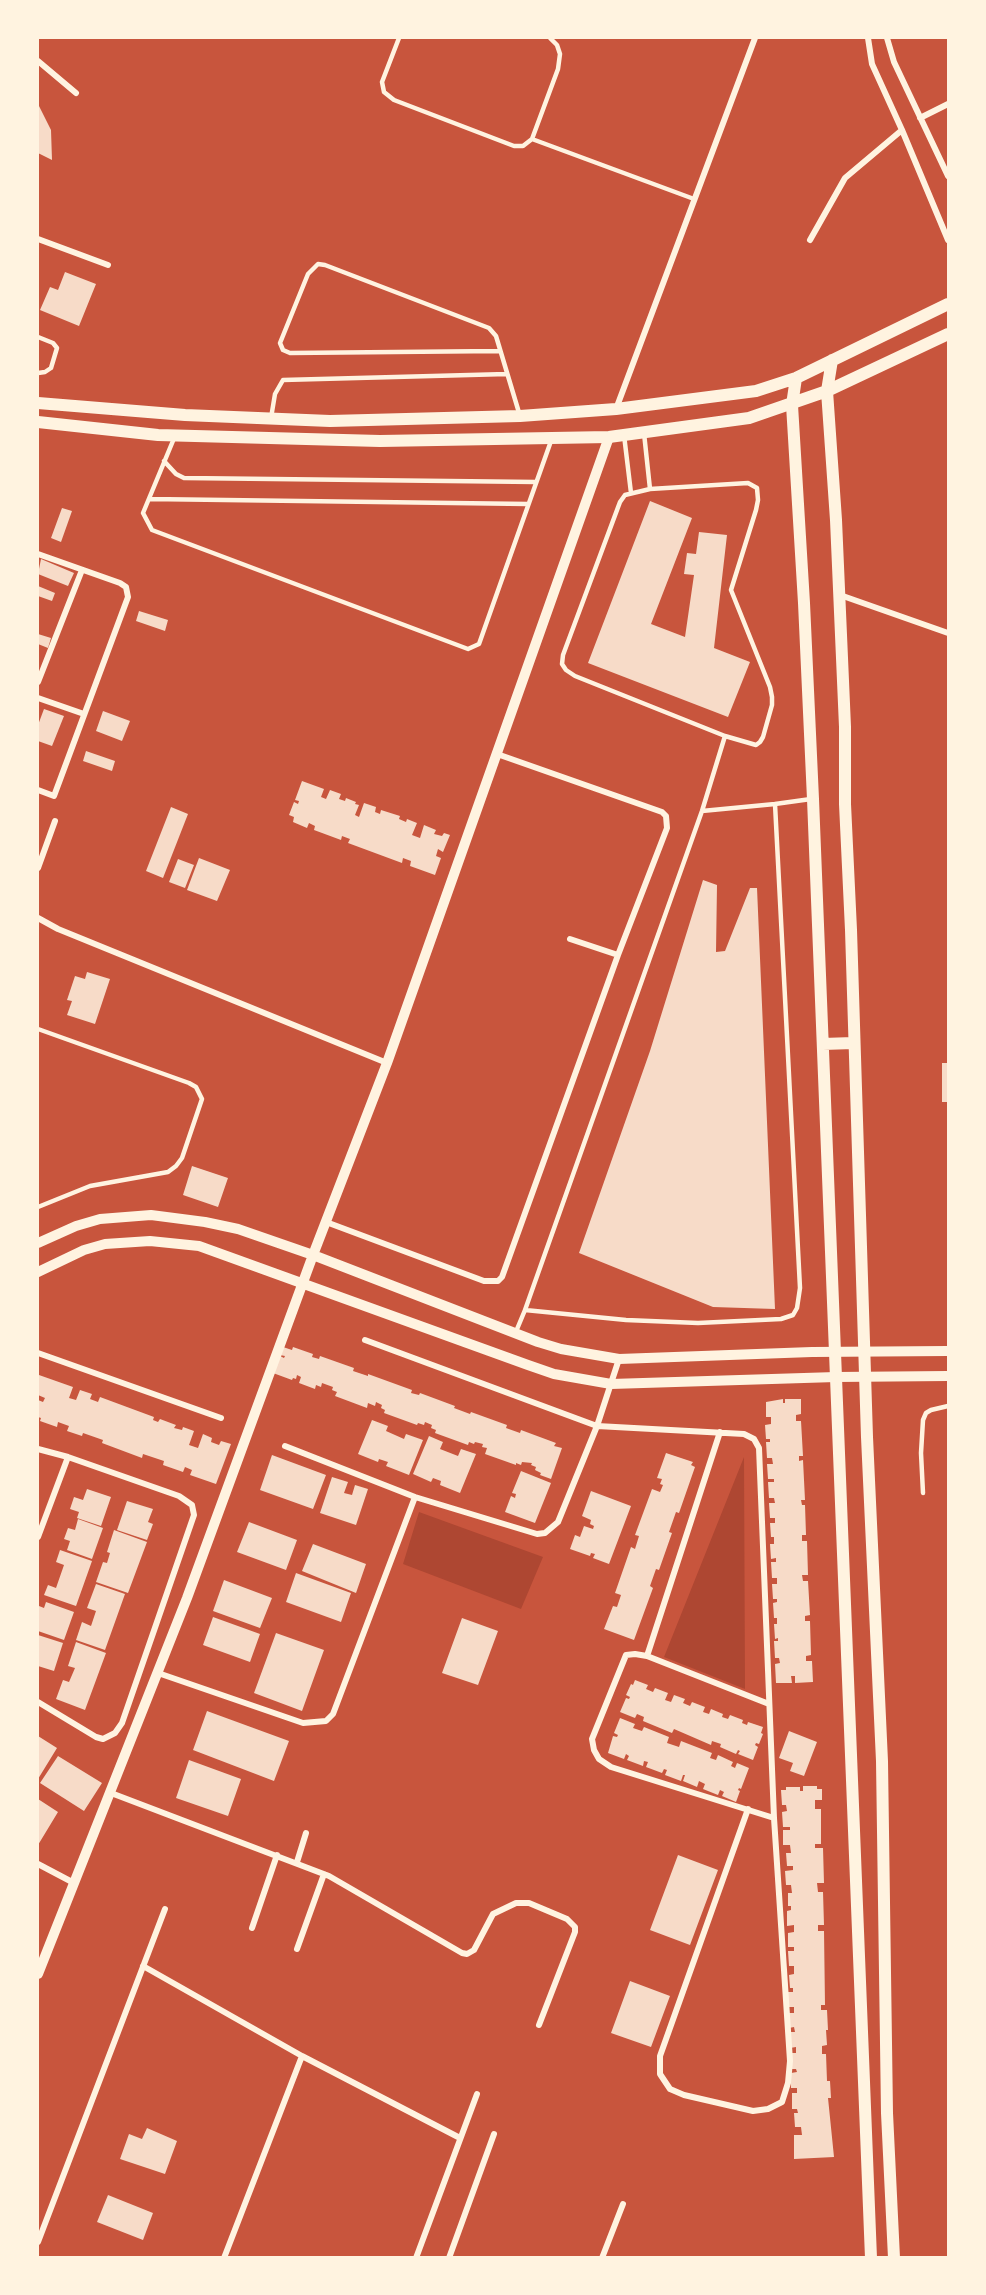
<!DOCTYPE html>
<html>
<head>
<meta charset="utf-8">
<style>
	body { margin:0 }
	#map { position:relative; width:986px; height:2295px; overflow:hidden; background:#c8553d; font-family:"Space Grotesk",sans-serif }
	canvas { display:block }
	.frame { position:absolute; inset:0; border:39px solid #fff3e0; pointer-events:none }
</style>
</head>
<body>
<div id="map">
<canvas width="986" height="2295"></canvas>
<div class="frame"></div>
</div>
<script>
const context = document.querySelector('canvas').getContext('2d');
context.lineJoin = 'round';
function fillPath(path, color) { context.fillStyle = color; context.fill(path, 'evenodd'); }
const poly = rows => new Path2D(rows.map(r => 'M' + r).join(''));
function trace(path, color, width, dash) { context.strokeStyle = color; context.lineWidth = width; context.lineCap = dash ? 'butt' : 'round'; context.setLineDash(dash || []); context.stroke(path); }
const green = poly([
	[744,1457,745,1689,664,1657],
	[419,1512,543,1557,521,1609,403,1564]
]);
const building = poly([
	[38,104,51,130,52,160,38,153],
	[65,272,96,284,79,326,40,310,50,287,58,290],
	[650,501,692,518,651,624,685,637,694,575,684,574,687,553,696,554,699,532,727,535,714,648,750,662,728,717,588,663],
	[62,508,72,511,61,542,51,538],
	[41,559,74,573,68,586,38,574],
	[38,586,55,593,52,601,38,596],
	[139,611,168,620,165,631,136,621],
	[38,634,51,638,48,648,38,644],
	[44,709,64,716,52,746,38,741,38,725],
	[103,711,130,721,122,741,96,731],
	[86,751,115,761,112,771,83,761],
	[302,781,324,789,321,797,326,799,330,790,341,794,339,799,345,801,346,798,356,802,355,804,359,805,355,815,359,817,364,803,376,807,375,812,380,814,381,810,400,816,399,819,406,822,407,819,417,823,412,835,420,838,424,825,436,830,434,834,442,836,444,833,450,835,443,852,438,849,436,856,441,858,435,875,410,866,411,861,403,858,402,863,348,843,350,839,342,836,341,840,314,830,315,826,309,823,307,828,293,822,294,817,289,815,294,802,298,804,299,801,295,800],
	[171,807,188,814,163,878,146,871],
	[199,858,230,870,217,901,187,890],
	[178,859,194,865,185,888,169,882],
	[703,880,717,885,716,952,725,951,750,888,757,888,775,1309,713,1307,579,1253,650,1051],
	[87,972,110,979,95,1024,67,1015,72,1001,67,1000,75,976,85,979],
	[942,1063,948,1063,948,1102,942,1102],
	[192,1166,228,1178,218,1207,183,1195],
	[283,1347,292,1350,293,1347,313,1354,312,1357,319,1359,320,1356,354,1368,353,1371,368,1376,368,1374,412,1390,411,1393,419,1395,420,1393,455,1406,454,1408,470,1414,471,1412,507,1425,506,1428,520,1433,521,1430,556,1443,554,1446,562,1448,551,1479,540,1475,541,1473,535,1470,536,1467,531,1465,532,1463,522,1462,521,1465,516,1463,516,1465,485,1454,487,1448,482,1447,483,1444,475,1442,474,1444,469,1442,468,1445,435,1433,436,1430,431,1428,432,1425,425,1422,424,1425,418,1423,417,1425,384,1413,385,1410,381,1408,382,1405,376,1402,375,1406,368,1403,367,1408,335,1396,337,1392,332,1390,333,1387,322,1383,321,1387,316,1385,315,1389,299,1383,301,1377,297,1375,296,1379,293,1378,292,1380,273,1373,280,1356,284,1358,285,1356,280,1355],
	[39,1375,73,1387,69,1398,76,1400,80,1390,92,1394,90,1399,98,1402,100,1397,154,1417,153,1420,158,1422,160,1419,176,1425,174,1428,182,1430,183,1427,194,1431,189,1445,198,1448,203,1434,212,1438,211,1442,219,1445,221,1441,231,1444,216,1484,190,1475,192,1470,185,1467,183,1472,163,1465,164,1461,143,1454,142,1458,102,1443,103,1440,83,1433,82,1436,67,1431,69,1426,58,1422,57,1427,40,1421,41,1418,38,1417,38,1400,43,1402,45,1398,38,1395],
	[783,1399,783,1403,785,1403,785,1399,801,1399,801,1414,796,1415,796,1421,801,1421,803,1456,799,1456,799,1461,803,1460,805,1500,801,1500,802,1505,805,1505,806,1535,802,1535,802,1541,807,1541,808,1575,802,1575,803,1581,808,1581,810,1615,805,1616,805,1621,810,1621,811,1655,806,1656,806,1661,812,1661,813,1682,795,1683,795,1676,791,1676,792,1683,776,1683,775,1664,780,1663,779,1658,775,1658,774,1641,778,1641,778,1638,775,1639,774,1624,777,1624,777,1618,774,1618,773,1603,777,1602,777,1599,773,1599,772,1584,777,1584,777,1578,772,1578,771,1562,776,1562,776,1558,771,1559,770,1544,774,1544,774,1537,771,1537,770,1523,775,1523,775,1518,770,1518,769,1503,775,1503,774,1498,769,1498,768,1482,774,1482,774,1479,768,1479,767,1464,773,1464,772,1458,767,1458,766,1442,770,1442,770,1439,766,1439,765,1425,771,1424,771,1417,766,1417,766,1402],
	[372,1420,388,1426,386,1431,404,1439,406,1434,423,1440,409,1475,386,1466,388,1462,379,1459,378,1462,358,1454],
	[429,1436,443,1442,440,1449,458,1456,461,1449,476,1454,460,1493,440,1485,441,1481,433,1478,431,1482,413,1474],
	[666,1453,693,1462,691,1465,695,1467,679,1513,676,1512,669,1532,672,1533,659,1570,656,1569,650,1586,653,1588,634,1640,604,1629,613,1606,617,1607,621,1595,615,1593,631,1547,635,1549,639,1536,635,1535,652,1489,660,1492,663,1485,660,1484,662,1479,657,1478],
	[272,1455,326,1475,313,1509,260,1490],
	[521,1471,551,1483,535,1523,505,1512,511,1496,515,1498,516,1494,512,1493],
	[332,1477,348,1482,344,1493,352,1495,355,1485,368,1489,356,1525,320,1513],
	[87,1489,111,1497,101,1526,77,1518,79,1512,70,1509,74,1497,83,1500],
	[591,1491,631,1506,609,1564,593,1558,595,1554,591,1553,590,1556,570,1549,575,1535,580,1537,584,1526,593,1529,594,1526,590,1524,591,1520,582,1516],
	[127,1501,153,1509,148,1522,153,1524,147,1540,117,1530],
	[78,1519,103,1528,92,1559,67,1550,70,1541,64,1539,68,1528,75,1530],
	[249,1522,297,1540,286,1570,237,1552],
	[114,1530,147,1542,128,1593,96,1582,103,1562,107,1563,110,1553,107,1552],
	[313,1544,366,1564,356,1593,302,1571],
	[60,1550,92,1561,76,1606,44,1595,48,1585,56,1588,64,1565,56,1562],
	[296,1573,351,1593,341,1622,286,1602],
	[224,1580,272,1598,260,1628,213,1611],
	[96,1584,125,1594,105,1650,76,1640,82,1622,91,1626,96,1611,87,1608],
	[46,1602,74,1612,64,1640,38,1631,39,1620,38,1620,38,1611,39,1606,44,1608],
	[213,1617,260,1634,250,1662,203,1645],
	[462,1618,498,1631,478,1685,442,1673],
	[276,1633,324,1650,302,1711,254,1693],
	[38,1635,63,1643,54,1671,38,1666],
	[76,1642,106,1653,85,1710,56,1699,63,1680,69,1682,75,1668,68,1666],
	[635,1680,648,1685,646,1689,653,1692,655,1688,668,1693,665,1700,671,1702,674,1695,685,1699,683,1703,690,1706,692,1702,705,1707,703,1712,709,1714,711,1709,723,1714,722,1717,728,1719,730,1715,743,1720,742,1723,747,1725,748,1722,763,1727,761,1733,763,1734,759,1744,756,1743,755,1745,758,1747,753,1760,738,1754,740,1751,738,1750,736,1754,720,1747,721,1744,712,1741,711,1745,674,1729,672,1733,643,1721,644,1717,637,1714,635,1718,620,1712,626,1698,629,1699,630,1697,626,1695,631,1684,633,1685],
	[207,1711,289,1741,274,1781,193,1750],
	[620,1718,635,1724,633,1728,642,1731,644,1727,669,1737,667,1743,679,1747,681,1741,712,1753,710,1758,716,1760,718,1755,733,1762,731,1766,735,1768,737,1763,749,1768,741,1789,739,1788,738,1790,740,1791,736,1802,722,1796,724,1792,720,1790,718,1795,703,1789,705,1784,699,1781,697,1787,683,1781,685,1775,683,1775,681,1781,665,1775,667,1770,664,1769,662,1773,646,1767,648,1762,644,1761,643,1766,627,1760,629,1756,626,1754,624,1759,608,1753,613,1736,617,1737,618,1735,614,1733],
	[789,1731,817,1742,804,1776,790,1771,793,1763,779,1758],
	[38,1736,57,1748,38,1779],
	[58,1756,102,1783,84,1811,40,1783],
	[189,1760,241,1779,228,1816,176,1798],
	[803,1786,817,1786,817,1789,822,1789,822,1800,815,1800,815,1809,821,1809,821,1844,815,1844,815,1848,823,1848,824,1883,817,1883,818,1892,823,1892,824,1925,818,1925,818,1931,824,1931,825,2005,821,2005,821,2010,827,2010,828,2030,826,2030,827,2045,822,2046,822,2054,826,2054,827,2081,830,2081,831,2098,828,2098,834,2157,794,2159,794,2135,802,2135,801,2127,795,2127,794,2113,798,2113,797,2109,792,2109,792,2093,797,2093,797,2088,791,2088,791,2073,797,2072,796,2069,791,2069,790,2053,796,2053,796,2047,790,2048,789,2032,795,2032,794,2027,789,2028,788,2013,794,2013,794,2007,788,2007,788,1992,793,1992,793,1988,790,1988,789,1975,794,1974,794,1966,789,1966,788,1951,794,1951,794,1947,788,1947,788,1933,794,1932,794,1925,787,1926,787,1911,791,1910,791,1906,788,1906,788,1893,792,1893,791,1885,786,1885,785,1871,793,1870,793,1866,787,1866,786,1853,791,1853,790,1845,783,1845,783,1830,790,1830,790,1827,783,1827,782,1812,787,1811,786,1805,782,1805,781,1790,786,1790,786,1787,800,1787,800,1791,803,1791],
	[38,1799,58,1812,38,1845],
	[678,1855,718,1870,690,1945,650,1930],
	[630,1981,670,1996,651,2047,611,2033],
	[147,2128,177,2141,165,2174,120,2159,129,2134,142,2139],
	[108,2195,153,2213,143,2240,97,2222]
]);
const service = poly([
	[399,38,382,82,384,92,394,100,514,146,523,146,532,139,558,69,560,54,557,45,550,38],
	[532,139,694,199],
	[38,337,53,343,57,348,51,368,45,372,38,373],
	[500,351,290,353,283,350,280,343,308,274,318,264,325,265,489,328,496,336,520,416],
	[271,418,275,394,283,380,507,374],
	[644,433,650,489,748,483,757,488,758,500,756,510,731,590,770,687,772,697,772,705,763,737,760,742,756,745,725,736,575,676,566,670,562,664,563,655,620,502,625,495,650,489],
	[624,435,631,493],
	[175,436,143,513,152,530,468,649,479,644,551,441],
	[164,461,176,474,184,478,536,482],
	[149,499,528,504],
	[775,804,811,799],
	[38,1029,189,1083,196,1087,202,1099,182,1158,176,1166,168,1172,90,1186,38,1207],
	[525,1310,702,811,725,736],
	[515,1334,525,1310,626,1320,698,1323,781,1319,793,1315,797,1308,800,1288,775,804,702,811],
	[923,1493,921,1453,923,1420,926,1413,931,1410,948,1406]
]);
const minor = poly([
	[868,38,872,64,902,130,948,240],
	[887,38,894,62,948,176],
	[38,61,76,93],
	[920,118,948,104],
	[38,239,108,265],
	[810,240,845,178,902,130],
	[616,409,755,38],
	[38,554,120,583,126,587,128,597,54,796,38,790],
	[840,595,948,633],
	[38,682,82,570],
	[38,698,84,714],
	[38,868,55,821],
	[38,918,58,929,387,1063],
	[570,939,618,955],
	[326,1222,484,1281,498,1281,502,1277,618,955,667,828,666,816,662,812,497,754],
	[365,1340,597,1426,744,1434,754,1439,759,1448,774,1818,790,2061,788,2083,782,2102,768,2109,753,2111,684,2095,670,2089,660,2074,660,2056,748,1809],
	[38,1353,221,1418],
	[285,1446,415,1497,537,1534,545,1533,558,1522,597,1426,619,1359],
	[38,1449,68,1457,179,1496,192,1505,194,1515,122,1723,115,1733,103,1739,96,1737,38,1702],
	[38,1537,68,1457],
	[647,1656,720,1432],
	[158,1673,303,1723,326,1721,333,1714,415,1497],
	[769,1704,647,1656,635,1654,626,1655,592,1739,594,1750,599,1759,611,1767,774,1818],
	[111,1793,329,1876,462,1953,467,1954,474,1950,493,1914,516,1903,529,1903,567,1919,575,1927,575,1932,539,2025],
	[297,1862,306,1833],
	[38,1864,74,1883],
	[252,1928,277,1855],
	[297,1949,324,1874],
	[143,1966,302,2056,460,2138],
	[38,2242,165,1909],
	[224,2258,302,2056],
	[416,2258,477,2094],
	[449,2258,494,2134],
	[602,2258,623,2204]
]);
const tertiary = poly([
	[38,1243,76,1226,100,1219,151,1215,205,1222,238,1229,313,1255,538,1342,561,1349,619,1359,812,1352,948,1351],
	[38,1272,84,1250,105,1244,150,1241,199,1246,528,1365,554,1374,611,1384,836,1377,948,1376],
	[38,1974,187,1598,313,1255,387,1063,609,437]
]);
const secondary = poly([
	[832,360,827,391,836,520,845,727,845,804,851,930,867,1437,882,1761,887,2113,894,2258],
	[796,378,792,405,804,603,813,799,871,2258],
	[38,403,185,415,330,421,520,416,616,409,756,391,796,378,948,304],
	[38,422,158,435,380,441,609,437,749,418,827,391,948,334],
	[823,1044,853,1043]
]);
fillPath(green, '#ae4732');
fillPath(building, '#f7dbc8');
trace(service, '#fff3e0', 4.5);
trace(minor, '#fff3e0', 6);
trace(tertiary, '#fff3e0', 10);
trace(secondary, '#fff3e0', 12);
</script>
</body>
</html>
